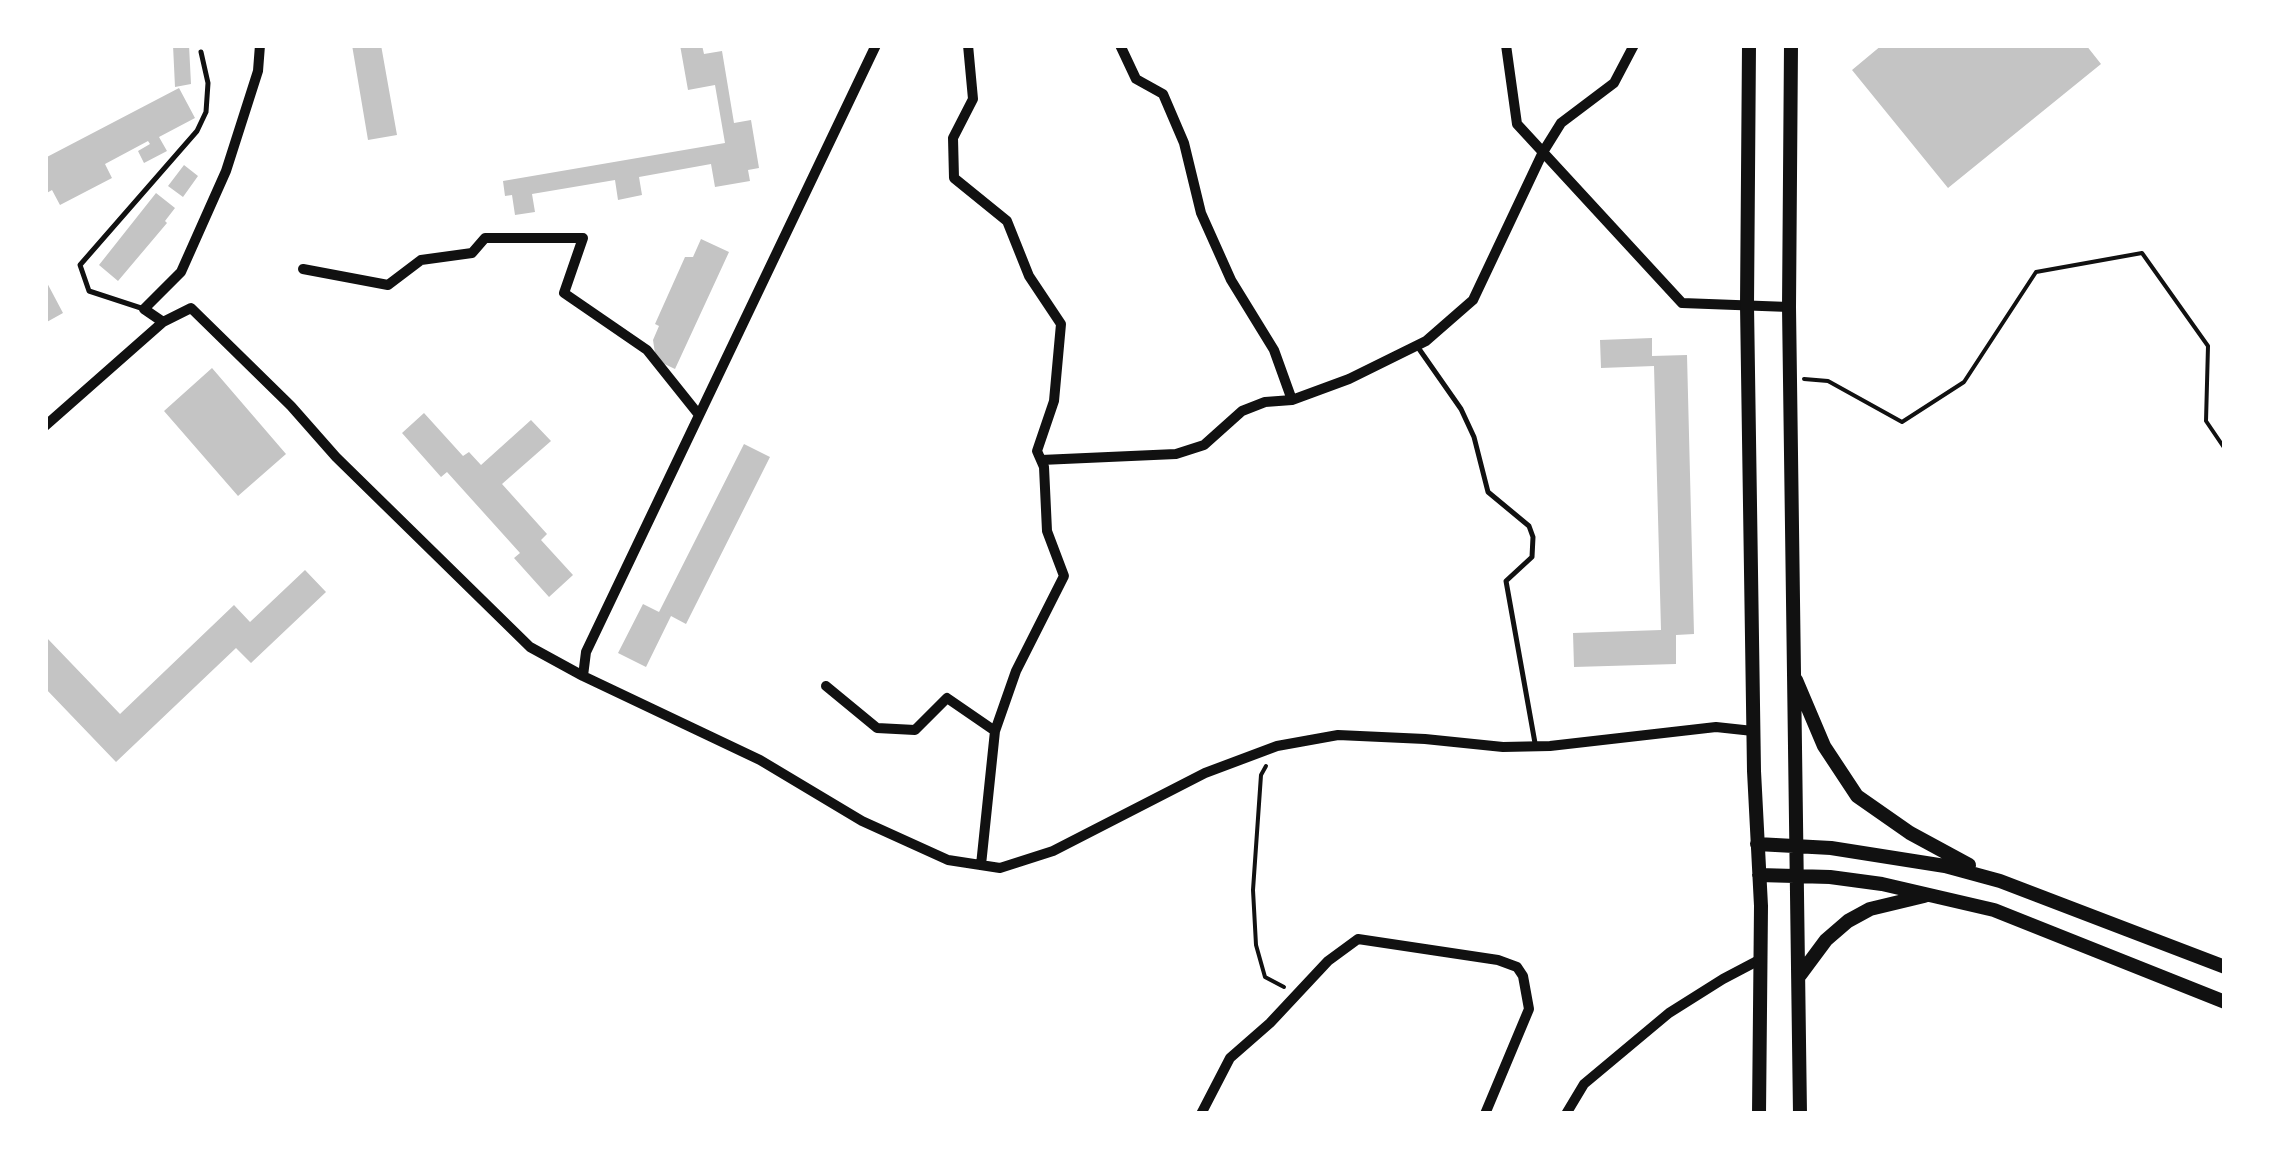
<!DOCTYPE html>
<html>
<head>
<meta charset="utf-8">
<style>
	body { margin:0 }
	#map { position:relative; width:2270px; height:1159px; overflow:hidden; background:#fff; font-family:Manrope,sans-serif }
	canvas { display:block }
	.frame { position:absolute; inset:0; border:48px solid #fff; pointer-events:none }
</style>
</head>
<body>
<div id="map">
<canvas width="2270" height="1159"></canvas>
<div class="frame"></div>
</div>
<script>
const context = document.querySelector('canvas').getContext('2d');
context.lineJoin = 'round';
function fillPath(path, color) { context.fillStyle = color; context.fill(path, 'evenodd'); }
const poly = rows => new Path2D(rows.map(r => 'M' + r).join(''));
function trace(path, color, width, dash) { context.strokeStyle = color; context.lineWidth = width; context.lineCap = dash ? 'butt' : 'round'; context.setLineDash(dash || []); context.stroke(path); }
const building = poly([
	[173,45,189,45,191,84,175,87],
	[352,45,381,45,397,135,368,140],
	[680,45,702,45,704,54,722,51,734,123,751,120,759,168,748,170,750,181,715,187,711,164,639,177,642,195,618,200,615,180,532,194,535,212,515,215,512,195,505,196,503,181,725,143,715,85,688,90],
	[1882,45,2086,45,2101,64,1948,188,1852,70],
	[179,88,195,118,159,137,167,151,144,163,138,151,150,144,148,141,105,164,112,178,60,205,52,190,45,194,45,158],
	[184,165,198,176,183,197,168,186],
	[156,193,175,208,165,221,167,223,118,281,99,265],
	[701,239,729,252,675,369,656,360,653,340,659,326,655,324,685,257,693,257],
	[45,279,63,313,45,323],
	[1652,338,1652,356,1687,355,1694,634,1676,635,1676,664,1574,667,1573,633,1661,630,1654,366,1601,368,1600,340],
	[212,368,286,454,238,496,164,411],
	[424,413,463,456,469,452,481,465,531,420,551,441,502,484,547,534,541,540,573,575,549,597,514,558,520,553,447,472,441,477,402,433],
	[744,444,770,457,686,624,671,616,646,667,618,653,643,604,659,612],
	[305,570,326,592,251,663,236,648,116,762,45,688,47,638,120,714,234,605,250,622]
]);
const path = poly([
	[1804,379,1828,381,1902,422,1964,382,2036,272,2142,253,2208,346,2206,421,2225,449],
	[1266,766,1261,775,1253,890,1256,945,1265,977,1284,987]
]);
const service = poly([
	[144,309,89,291,80,265,197,131,206,112,208,83,201,52],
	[1417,346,1461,409,1474,437,1488,492,1529,526,1533,537,1532,557,1506,581,1535,743]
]);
const minor = poly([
	[968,45,973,99,953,138,954,178,1007,221,1029,276,1061,324,1054,401,1037,451,1044,467,1047,531,1064,576,1016,671,995,731,981,865],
	[1120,45,1136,79,1163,94,1184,143,1201,213,1231,280,1274,350,1292,400],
	[1506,45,1517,124,1682,303,1789,307],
	[303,269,388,285,421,260,472,253,485,238,583,238,564,293,647,350,699,415],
	[163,322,144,309,181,272,226,171,258,71,260,45],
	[45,426,163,322,191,308,291,406,336,457,530,647,583,676,760,760,862,821,948,860,1000,868,1053,851,1205,773,1277,746,1338,735,1425,739,1503,747,1550,746,1716,727,1753,731],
	[1041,460,1176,454,1204,445,1242,411,1265,402,1292,400,1349,379,1426,341,1473,300,1543,152,1561,123,1614,83,1634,45],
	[583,676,586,652,876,45],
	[826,686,877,728,915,730,947,698,995,731],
	[1201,1114,1230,1058,1270,1023,1328,961,1358,939,1498,960,1517,967,1523,976,1529,1009,1485,1114],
	[1566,1114,1584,1084,1669,1013,1723,979,1761,959]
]);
const secondary = poly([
	[1749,45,1747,305,1754,771,1761,906,1759,1114],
	[1791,45,1789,307,1800,1114],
	[1796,680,1824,746,1857,796,1910,833,1969,865],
	[1757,844,1831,848,1945,866,2000,881,2225,967],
	[1759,875,1830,877,1882,884,1994,910,2225,1002],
	[1800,975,1826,940,1848,921,1870,909,1924,896]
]);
fillPath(building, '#c4c4c4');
trace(path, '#111', 4);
trace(service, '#111', 5);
trace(minor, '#111', 10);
trace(secondary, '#111', 14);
</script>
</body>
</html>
